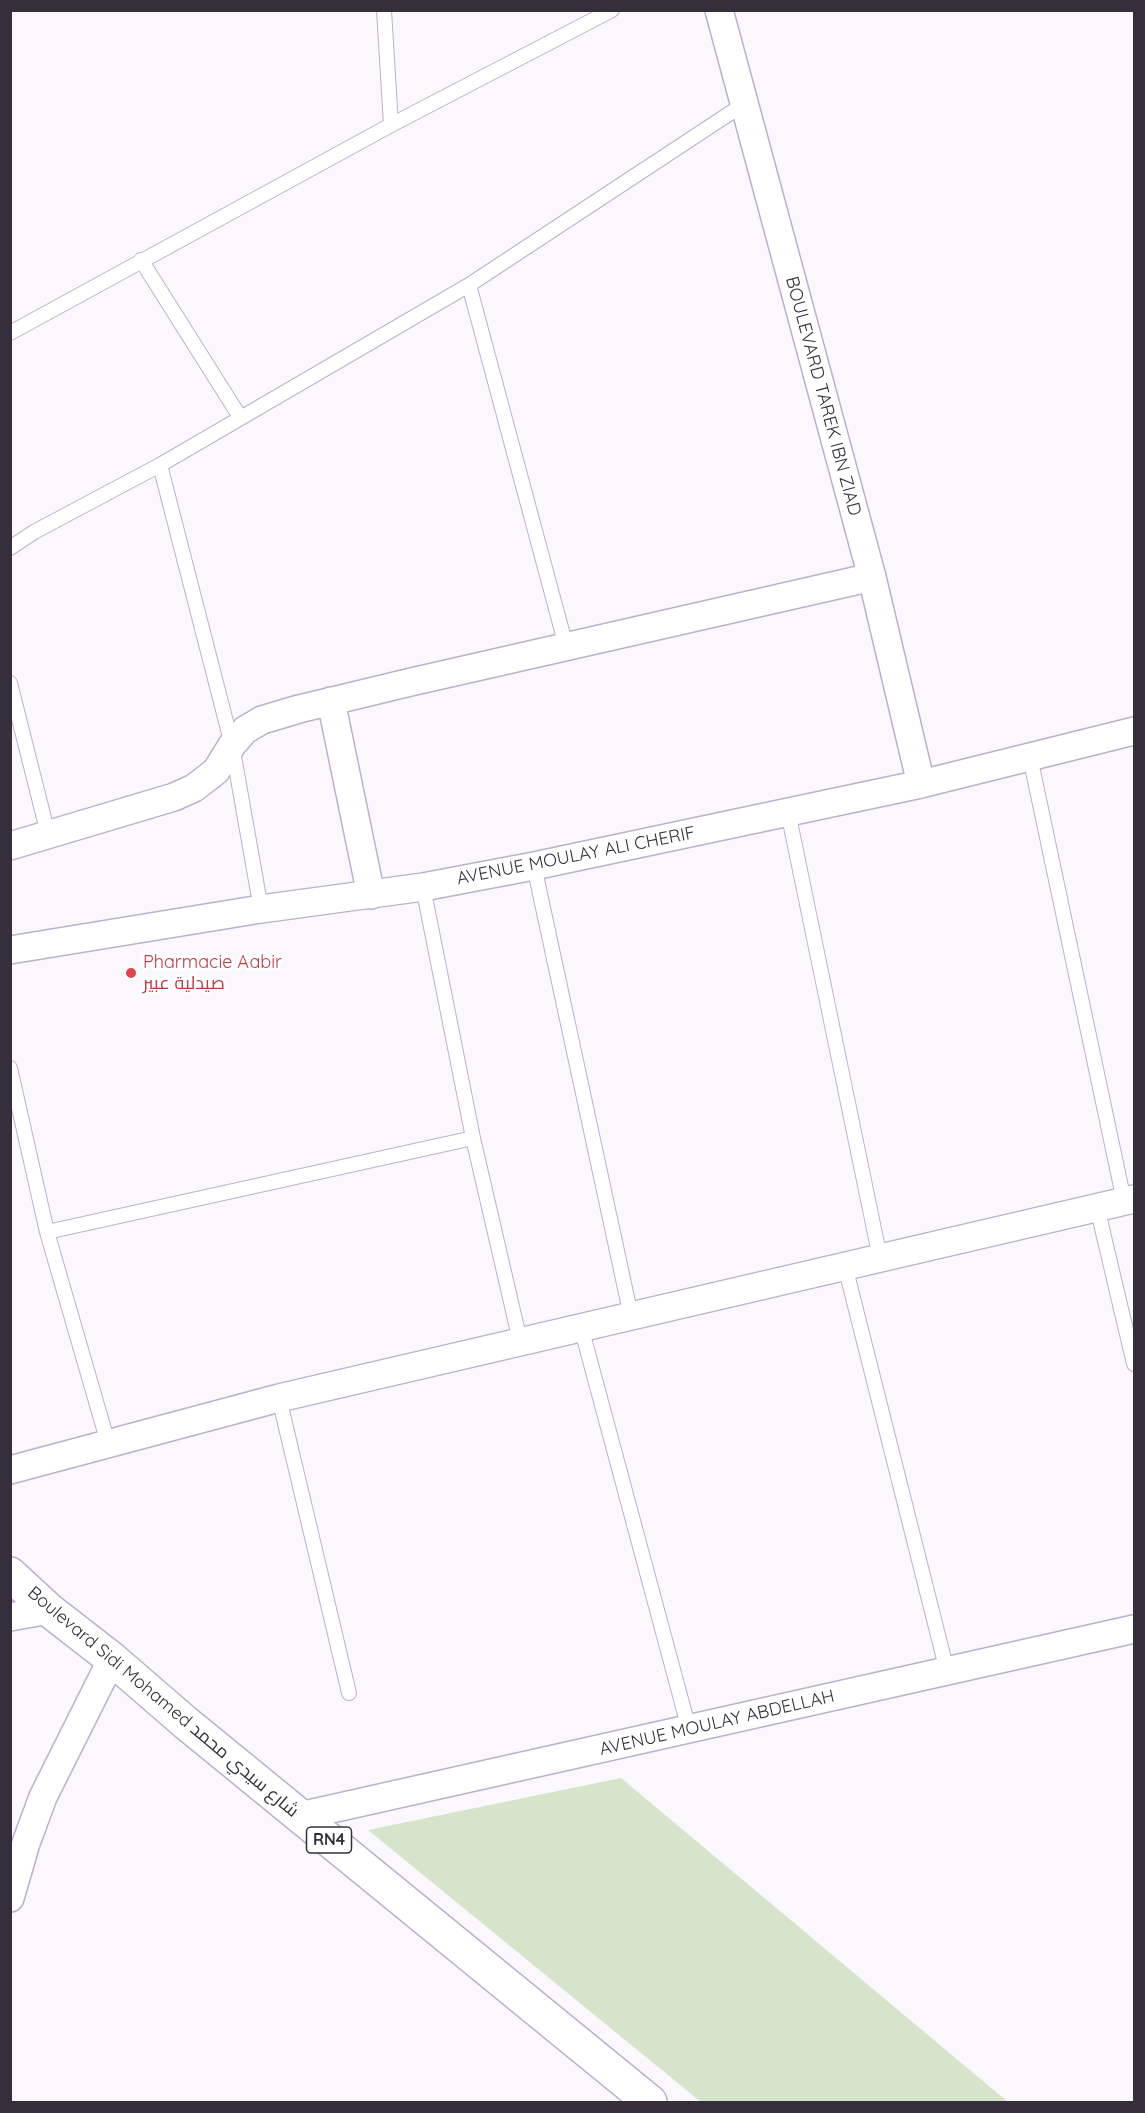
<!DOCTYPE html>
<html>
<head>
<meta charset="utf-8">
<style>
	body { margin:0 }
	#map { position:relative; width:1145px; height:2113px; overflow:hidden; background:#faf8fd; font-family:Quicksand,sans-serif }
	canvas { display:block }
	.frame { position:absolute; inset:0; border:12px solid #342f3a; pointer-events:none }
</style>
</head>
<body>
<div id="map">
<canvas width="1145" height="2113"></canvas>
<div class="frame"></div>
</div>
<script>
const context = document.querySelector('canvas').getContext('2d');
context.lineJoin = 'round';
function fillPath(path, color) { context.fillStyle = color; context.fill(path, 'evenodd'); }
const poly = rows => new Path2D(rows.map(r => 'M' + r).join(''));
function trace(path, color, width, dash) { context.strokeStyle = color; context.lineWidth = width; context.lineCap = dash ? 'butt' : 'round'; context.setLineDash(dash || []); context.stroke(path); }
function label(font, color, halo, rows, align = 'center') {
  context.font = font + ' Quicksand,Cairo,sans-serif'; context.lineWidth = 6; context.setLineDash([]); context.textBaseline = 'middle'; context.strokeStyle = halo; context.fillStyle = color; for (const [text, x, y, turn = 0] of rows) {
    context.save(); context.translate(x, y); context.rotate((+turn || 0) * Math.PI / 180); context.textAlign = isNaN(turn) ? turn : align; if (halo) context.strokeText(text, 0, 0); context.fillText(text, 0, 0); context.restore();
  }
}
const green = poly([
	[621,1778,1008,2102,701,2102,368,1830]
]);
const lane = poly([
	[384,10,391,125],
	[141,260,240,417],
	[469,285,566,646],
	[10,333,391,125,612,10],
	[160,465,232,745,261,909],
	[10,548,34,532,160,465,469,285,744,104],
	[10,683,48,834],
	[1030,757,1124,1201],
	[788,812,880,1258],
	[534,866,631,1316],
	[423,887,473,1138,520,1341],
	[10,1068,47,1232,108,1443],
	[1097,1207,1134,1364],
	[47,1232,473,1138],
	[845,1266,947,1671],
	[581,1327,689,1729],
	[279,1398,349,1693]
]);
const street = poly([
	[719,10,872,577,921,784],
	[331,701,371,895],
	[10,846,174,797,194,788,216,771,232,745,245,730,262,720,299,709,411,682,872,577],
	[10,950,261,909,423,887,534,866,921,784,1134,731],
	[10,1470,279,1398,1134,1199],
	[10,1617,49,1610],
	[300,1816,1134,1629],
	[10,1898,26,1843,43,1797,112,1659]
]);
const primary = poly([
	[10,1574,49,1610,112,1659,186,1723,650,2102]
]);
const markers = [
	[131,973,6,"#e0444e"]
];
const shields = [
	[329,1840,45]
];
const shieldNames = [
	["RN4",329,1840]
];
const streetNames = [
	["BOULEVARD TAREK IBN ZIAD",823,396,75],
	["AVENUE MOULAY ALI CHERIF",576,856,-11],
	["Boulevard Sidi Mohamed شارع سيدي محمد",163,1702,40],
	["AVENUE MOULAY ABDELLAH",717,1723,-13]
];
const healthNames = [
	["Pharmacie Aabir",143,963],
	["صيدلية عبير",143,984]
];
fillPath(green, '#d6e5ca');
trace(lane, '#bdb0cc', 16);
trace(street, '#bdb0cc', 30);
trace(primary, '#bdb0cc', 36);
trace(lane, '#fff', 14);
trace(street, '#fff', 27);
trace(primary, '#fff', 33);
for (const [x, y, r, color] of markers) { const dot = new Path2D(); dot.arc(x, y, r, 0, 2 * Math.PI); context.fillStyle = color; context.fill(dot); trace(dot, '#fff', 2); }
for (const [x, y, w] of shields) { const box = new Path2D(); box.roundRect(x - w / 2, y - 13, w, 26, 4.5); context.fillStyle = '#fff'; context.fill(box); trace(box, '#342f3a', 1.5); }
label('bold 16px', '#342f3a', null, shieldNames);
label('18px', '#342f3a', '#fff', streetNames);
label('18px', '#be3a42', '#fff', healthNames, 'left');
</script>
</body>
</html>
